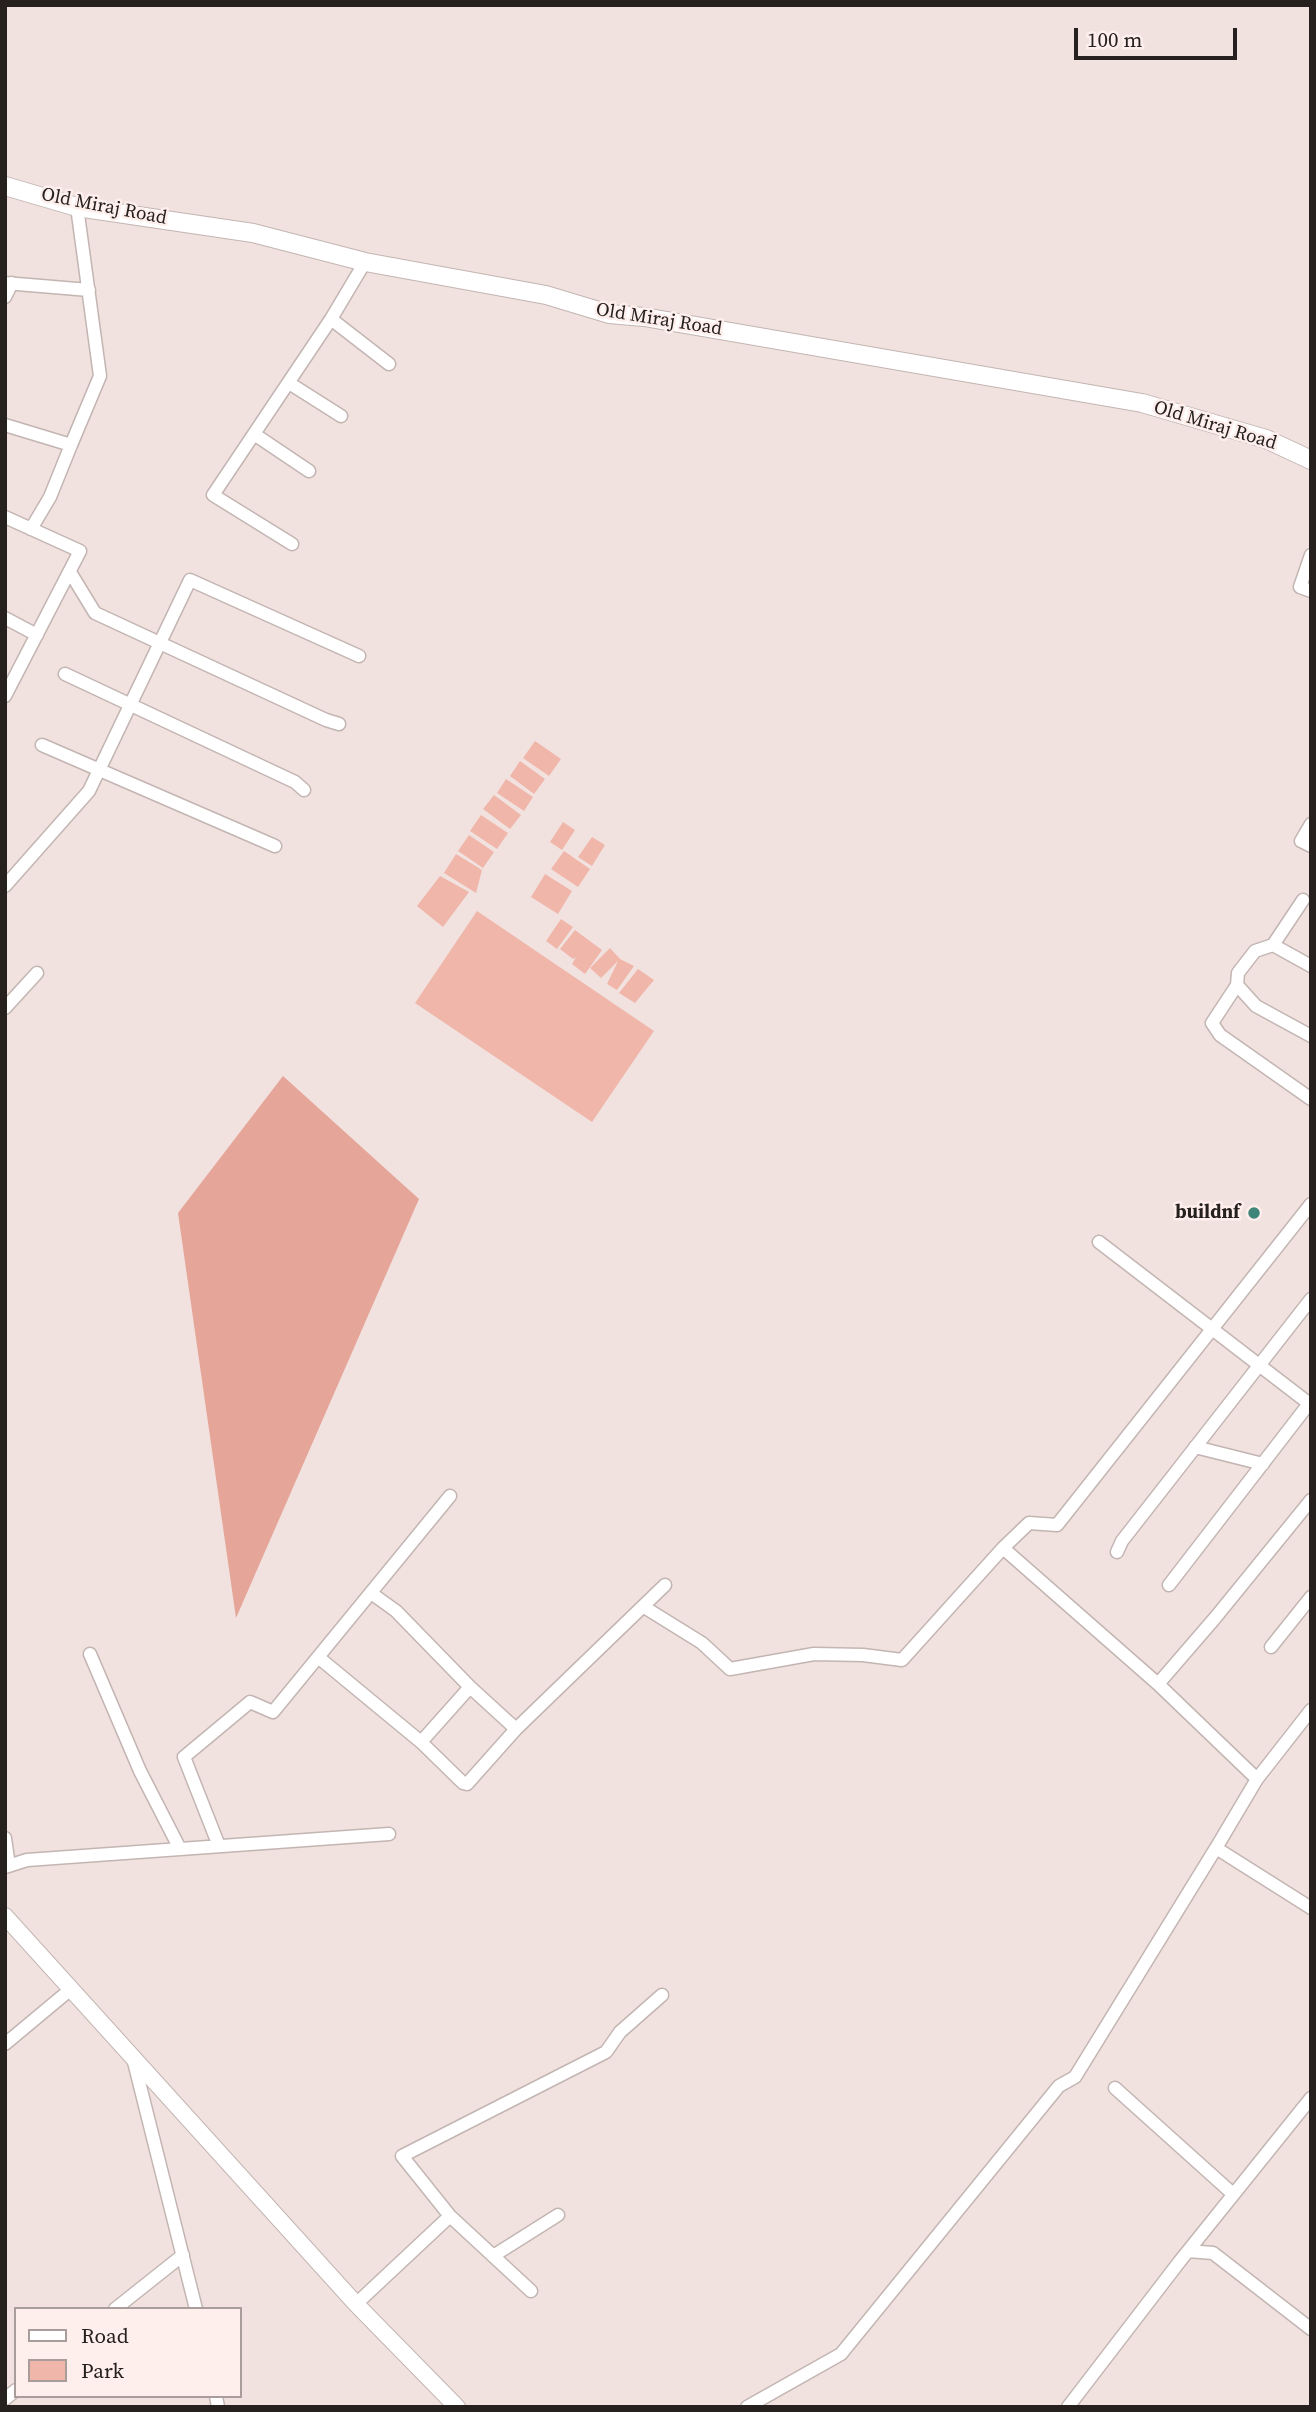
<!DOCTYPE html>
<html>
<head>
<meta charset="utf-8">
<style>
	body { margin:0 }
	#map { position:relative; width:1316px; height:2412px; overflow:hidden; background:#f1e2df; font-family:"Source Serif 4",serif }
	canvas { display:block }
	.frame { position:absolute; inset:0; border:7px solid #26211f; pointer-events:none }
	.legend { position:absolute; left:14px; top:2307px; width:228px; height:91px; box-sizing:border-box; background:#feefec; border:2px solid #a89d9a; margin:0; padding:9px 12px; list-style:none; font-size:21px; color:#26211f }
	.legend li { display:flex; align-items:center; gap:14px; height:35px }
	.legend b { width:35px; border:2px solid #a89d9a }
	.scale { position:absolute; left:1074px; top:28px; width:163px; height:32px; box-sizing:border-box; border:4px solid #26211f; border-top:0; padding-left:9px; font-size:21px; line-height:24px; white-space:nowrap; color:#26211f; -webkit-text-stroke:5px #feefec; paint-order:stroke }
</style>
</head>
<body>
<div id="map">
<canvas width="1316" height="2412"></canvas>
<div class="frame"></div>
<ul class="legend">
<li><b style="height:9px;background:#fff"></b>Road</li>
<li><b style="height:19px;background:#f0b6aa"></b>Park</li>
</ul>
<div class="scale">100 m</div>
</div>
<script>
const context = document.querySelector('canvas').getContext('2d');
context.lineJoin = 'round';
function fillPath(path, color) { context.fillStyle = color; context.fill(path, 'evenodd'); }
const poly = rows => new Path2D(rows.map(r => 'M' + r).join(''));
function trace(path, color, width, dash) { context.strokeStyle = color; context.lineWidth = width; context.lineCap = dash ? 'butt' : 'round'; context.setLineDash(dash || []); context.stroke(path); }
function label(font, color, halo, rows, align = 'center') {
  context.font = font + ' "Source Serif 4",serif'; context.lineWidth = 5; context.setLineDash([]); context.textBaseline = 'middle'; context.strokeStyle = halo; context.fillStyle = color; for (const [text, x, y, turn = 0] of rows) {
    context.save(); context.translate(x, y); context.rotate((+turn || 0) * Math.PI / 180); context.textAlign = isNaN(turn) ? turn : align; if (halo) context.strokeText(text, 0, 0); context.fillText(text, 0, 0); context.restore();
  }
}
const green = poly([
	[535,741,561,759,549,776,523,758],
	[520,761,545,779,534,794,510,776],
	[506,779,533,797,524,811,497,793],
	[494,795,521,815,510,829,483,809],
	[481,815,508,833,497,849,470,831],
	[563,822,575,830,562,850,550,842],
	[469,835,494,852,483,868,458,851],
	[592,837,605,845,592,866,578,857],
	[564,851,590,869,578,887,551,869],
	[456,854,482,870,476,893,444,873],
	[545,874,572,891,558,914,531,897],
	[440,876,469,892,443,927,417,906],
	[477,911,654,1031,592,1122,415,1003],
	[561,919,573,927,557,949,546,941],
	[575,930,602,950,585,974,572,964,576,957,573,959,560,949],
	[610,948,620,959,634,966,617,990,607,984,618,961,601,978,590,968],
	[638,969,654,980,635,1003,619,993]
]);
const forest = poly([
	[283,1076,419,1199,236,1618,178,1213]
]);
const minor = poly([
	[5,283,89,290],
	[5,297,12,283],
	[331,319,389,364],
	[289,383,341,416],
	[5,425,71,445,100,376,77,207],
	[254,434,309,471],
	[5,517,80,551,5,696],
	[31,529,50,497,71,445],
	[292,544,213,495,331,319,365,262],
	[1311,555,1300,587,1311,591],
	[70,572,95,613,326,720,339,724],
	[5,618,37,635],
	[65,674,295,782,304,790],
	[42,745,275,846],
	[1311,824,1301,841,1311,846],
	[5,886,89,791,190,580,359,656],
	[1303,900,1273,945,1255,951,1238,973,1237,985,1212,1023,1220,1035,1311,1099],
	[1273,945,1311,966],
	[1237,985,1256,1006,1311,1036],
	[5,1008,37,973],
	[1099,1242,1311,1405],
	[1195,1447,1263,1464],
	[1003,1548,1158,1684,1257,1779],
	[1117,1552,1122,1541,1311,1299],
	[1169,1585,1311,1401],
	[371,1593,396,1611,470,1687,516,1729],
	[644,1607,702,1643,730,1669,814,1654,863,1655,902,1660,1003,1548,1029,1523,1057,1525,1311,1204],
	[1271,1647,1311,1597],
	[90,1654,140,1771,180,1849],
	[318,1657,421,1742,463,1783,467,1784,516,1729,665,1585],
	[1158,1684,1215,1618,1311,1500],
	[1311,1710,1257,1779,1216,1848,1311,1908],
	[421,1742,470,1687],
	[5,1838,9,1866],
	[219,1846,184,1757,250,1702,273,1712,450,1496],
	[5,1867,27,1860,389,1834],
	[5,2044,71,1989],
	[133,2058,196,2309],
	[1115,2088,1233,2194],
	[450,2216,531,2291],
	[1188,2251,1213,2253,1311,2329],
	[493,2256,558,2215],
	[356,2304,450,2216,402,2156,606,2052,620,2032,662,1995],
	[115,2309,183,2255],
	[216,2396,218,2407],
	[5,2399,16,2390],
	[747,2407,841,2354,1059,2086,1075,2077,1216,1848],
	[1068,2407,1180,2261,1311,2098]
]);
const secondary = poly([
	[5,1916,356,2304,457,2407]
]);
const primary = poly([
	[5,186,77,207,253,233,365,262,546,295,609,314,644,317,1142,403,1266,439,1311,460]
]);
const markers = [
	[1254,1213,7,"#40857a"]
];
const streetNames = [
	["Old Miraj Road",104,207,11],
	["Old Miraj Road",659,320,9],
	["Old Miraj Road",1215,426,17]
];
const poiNames = [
	["buildnf",1240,1213]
];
fillPath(green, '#f0b6aa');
fillPath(forest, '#e5a598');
trace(minor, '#c3b5b2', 15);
trace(secondary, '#c3b5b2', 18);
trace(primary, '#c3b5b2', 20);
trace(minor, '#fff', 12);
trace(secondary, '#fff', 16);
trace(primary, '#fff', 18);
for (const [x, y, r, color] of markers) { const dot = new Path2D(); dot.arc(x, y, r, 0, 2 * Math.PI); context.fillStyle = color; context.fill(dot); trace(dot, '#feefec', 2.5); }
label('19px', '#26211f', '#feefec', streetNames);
label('bold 19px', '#26211f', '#feefec', poiNames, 'right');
</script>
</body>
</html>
